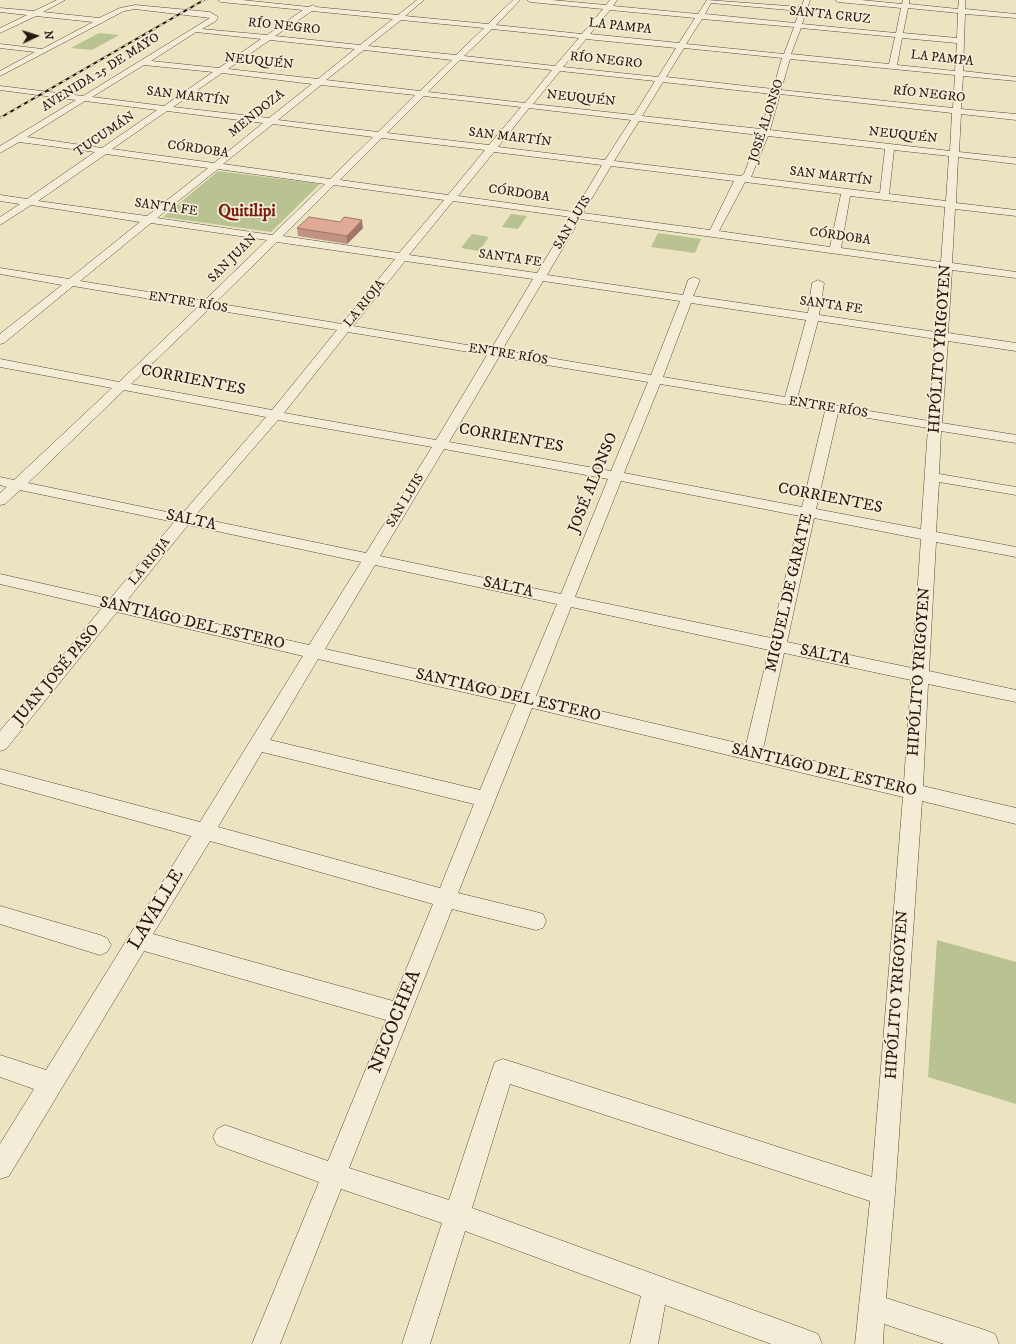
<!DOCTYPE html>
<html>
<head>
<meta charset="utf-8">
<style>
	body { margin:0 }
	#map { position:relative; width:1016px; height:1344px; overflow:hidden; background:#ece3c1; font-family:"IM FELL DW Pica",serif }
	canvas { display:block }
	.north { position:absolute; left:16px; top:16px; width:40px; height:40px; -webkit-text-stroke:3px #f3edd7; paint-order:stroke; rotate:86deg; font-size:11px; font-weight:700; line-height:16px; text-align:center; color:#27170c }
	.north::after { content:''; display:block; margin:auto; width:14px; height:18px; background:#27170c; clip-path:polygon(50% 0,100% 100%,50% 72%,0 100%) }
</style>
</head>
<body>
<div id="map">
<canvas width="1016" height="1344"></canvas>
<div class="north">N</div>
</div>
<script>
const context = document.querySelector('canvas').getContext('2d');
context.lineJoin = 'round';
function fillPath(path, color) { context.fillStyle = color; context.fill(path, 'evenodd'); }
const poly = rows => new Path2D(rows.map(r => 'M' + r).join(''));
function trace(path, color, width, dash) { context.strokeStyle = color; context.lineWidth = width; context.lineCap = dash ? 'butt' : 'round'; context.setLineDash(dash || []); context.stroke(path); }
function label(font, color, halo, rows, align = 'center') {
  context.font = font + ' "IM FELL DW Pica",serif'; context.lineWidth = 3.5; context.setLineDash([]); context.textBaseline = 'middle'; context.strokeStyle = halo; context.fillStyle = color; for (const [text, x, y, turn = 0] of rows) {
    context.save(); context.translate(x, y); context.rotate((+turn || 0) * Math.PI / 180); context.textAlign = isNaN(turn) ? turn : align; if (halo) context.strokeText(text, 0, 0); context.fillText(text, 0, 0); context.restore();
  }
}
const green = poly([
	[99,33,119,35,92,50,71,48],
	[218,171,320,184,271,232,163,217],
	[511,214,527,216,518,229,502,227],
	[658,233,701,239,695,253,651,247],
	[472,234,489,237,479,251,461,248],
	[937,940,1016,962,1016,1104,928,1077]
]);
const minor = poly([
	[57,0,65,0,43,12,99,18,120,8,135,5,210,12,218,17,216,21,202,29,267,35,303,10,221,2,218,0,242,0,309,7,313,5,316,7,398,15,417,0,424,0,405,16,488,24,513,0,520,0,496,25,582,34,603,9,530,2,527,0,552,0,606,5,610,0,617,0,613,6,698,14,707,0,801,7,804,0,810,0,802,24,896,33,901,8,838,2,835,0,861,0,902,4,903,0,909,0,909,4,958,9,959,0,965,0,965,9,1016,14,1016,18,965,14,963,71,1016,77,1016,81,963,76,961,109,1016,114,1016,120,961,114,959,152,1016,158,1016,164,958,157,956,203,1016,210,1016,216,955,209,952,263,1016,272,1016,278,952,270,948,333,1016,343,1016,351,948,341,942,423,1016,435,1016,443,941,431,939,474,1016,487,1016,495,939,482,936,532,1016,547,1016,557,936,542,929,671,1016,690,1016,702,928,684,923,786,1016,808,1016,824,922,801,895,1193,886,1298,985,1330,995,1334,999,1344,944,1344,884,1324,883,1344,855,1344,870,1201,510,1084,472,1208,808,1330,818,1334,822,1344,771,1344,665,1305,658,1344,630,1344,641,1296,465,1231,430,1344,402,1344,442,1223,341,1189,280,1344,252,1344,319,1182,217,1145,213,1137,217,1129,225,1125,328,1161,386,1020,144,951,9,1176,0,1179,0,1144,34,1089,0,1077,0,1055,46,1070,191,836,0,783,0,769,200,822,303,656,117,612,6,749,0,751,0,731,102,608,0,584,0,574,110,599,174,522,20,490,5,504,0,505,0,493,7,487,0,485,0,477,14,480,112,388,0,367,0,359,119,382,198,307,73,286,4,343,0,344,0,334,62,285,0,274,0,268,69,279,140,222,31,205,0,225,0,217,20,204,0,201,0,195,27,199,95,152,19,142,0,153,0,146,76,100,0,90,0,86,83,96,210,18,135,9,124,11,0,76,0,71,35,52,0,48,0,44,42,49,93,22,36,16,0,33,0,28,27,15,0,12,0,8,34,11,57,0],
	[711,3,800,11,795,23,705,14,711,3],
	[908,8,958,13,957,38,903,33,908,8],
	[610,10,695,18,679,43,590,34,610,10],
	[312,11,393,19,360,45,275,36,312,11],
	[702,19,794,27,784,54,686,44,702,19],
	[401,20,484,28,456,55,368,46,401,20],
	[801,28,895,37,889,64,791,54,801,28],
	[492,29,579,38,555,66,464,56,492,29],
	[196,32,261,39,219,68,151,61,196,32],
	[902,38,957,43,955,71,897,65,902,38],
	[586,39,676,48,658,77,563,67,586,39],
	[270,40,355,49,318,79,228,69,270,40],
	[684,48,782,58,773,89,666,77,684,48],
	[364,50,452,60,420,91,326,80,364,50],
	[790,59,955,75,953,108,781,90,790,59],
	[460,60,552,70,525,103,428,92,460,60],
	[144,65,213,72,164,106,92,97,144,65],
	[560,71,655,81,634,115,533,104,560,71],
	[222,73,312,84,269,118,173,107,222,73],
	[663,82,772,94,761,129,642,116,663,82],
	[321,85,415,95,378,132,278,120,321,85],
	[780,94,952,113,950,151,770,130,780,94],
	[424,96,521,107,489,145,387,133,424,96],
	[85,101,157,110,102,148,27,137,85,101],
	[529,108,631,120,605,160,498,147,529,108],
	[167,111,263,123,214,163,112,149,167,111],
	[639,121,759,135,744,174,741,176,614,161,639,121],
	[273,124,373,137,330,179,223,164,273,124],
	[768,136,885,149,880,193,751,177,768,136],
	[382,138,485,150,448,195,340,180,382,138],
	[894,150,949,156,946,201,889,194,894,150],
	[494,152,602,165,574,212,458,196,494,152],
	[106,154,208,168,147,216,38,201,106,154],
	[611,166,734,181,710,230,583,213,611,166],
	[218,169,325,184,272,235,157,218,218,169],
	[745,182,841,194,830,247,719,231,745,182],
	[334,185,444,200,399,253,283,236,334,185],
	[850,196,945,207,941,262,841,248,850,196],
	[453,201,571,217,537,273,409,255,453,201],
	[580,219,941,268,936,332,819,315,824,283,818,280,812,283,808,313,693,296,700,280,694,277,688,280,683,295,547,275,580,219],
	[151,223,267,240,204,301,80,281,151,223],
	[277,242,395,259,342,324,215,303,277,242],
	[405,261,533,279,491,349,353,326,405,261],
	[543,281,680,301,651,375,502,350,543,281],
	[691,303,806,320,785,397,663,377,691,303],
	[209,309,337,330,272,410,131,384,209,309],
	[818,321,936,339,929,421,797,399,818,321],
	[348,332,487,355,436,440,284,413,348,332],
	[499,357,648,382,611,471,449,442,499,357],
	[660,384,825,411,802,507,624,473,660,384],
	[124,390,266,417,181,515,28,483,124,390],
	[838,413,928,428,921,529,816,509,838,413],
	[278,420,432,447,366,553,194,517,278,420],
	[444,449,608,479,561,594,380,556,444,449],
	[621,481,800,516,771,638,575,597,621,481],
	[814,518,921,539,912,668,787,642,814,518],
	[188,525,361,562,309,645,125,603,188,525],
	[375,565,557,604,520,692,325,649,375,565],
	[571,607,769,650,746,745,536,696,571,607],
	[784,653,911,680,904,782,763,749,784,653],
	[318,659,516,704,480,790,270,740,318,659],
	[532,708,903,797,872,1177,503,1059,495,1062,492,1070,449,1200,349,1168,452,909,536,930,543,928,546,921,543,914,536,912,458,893,532,708],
	[262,752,474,804,440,888,218,827,262,752],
	[210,841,433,904,393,1001,153,934,210,841],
	[0,906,100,935,107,938,111,945,107,952,100,955,0,924,0,906]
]);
const rail = poly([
	[0,118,204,0]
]);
const wall = poly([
	[297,228,363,228,347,244,298,236]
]);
const shadedWall = poly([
	[362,220,363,228,347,244,347,236]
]);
const building = poly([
	[309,217,340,222,344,217,362,220,347,236,297,228,309,217]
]);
const farStreetnames = [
	["SANTA CRUZ",830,16,6],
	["RÍO NEGRO",284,27,6],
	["LA PAMPA",620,27,6],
	["LA PAMPA",942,59,6],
	["RÍO NEGRO",606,61,6],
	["NEUQUÉN",259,62,6],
	["AVENIDA 25 DE MAYO",101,73,-32],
	["RÍO NEGRO",929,95,6],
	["SAN MARTÍN",188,97,7],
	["NEUQUÉN",581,99,6],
	["MENDOZA",257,114,-39],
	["JOSÉ ALONSO",767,121,-72],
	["TUCUMÁN",105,135,-34],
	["NEUQUÉN",903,136,6],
	["SAN MARTÍN",510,138,7],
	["CÓRDOBA",198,150,8],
	["SAN MARTÍN",831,177,7],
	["CÓRDOBA",519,194,8],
	["SANTA FE",166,208,8],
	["SAN LUIS",573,223,-59],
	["CÓRDOBA",840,237,8],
	["SAN JUAN",233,259,-45],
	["SANTA FE",510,259,8],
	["ENTRE RÍOS",188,303,9],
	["LA RIOJA",365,304,-51],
	["SANTA FE",831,306,8],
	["ENTRE RÍOS",508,355,9],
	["ENTRE RÍOS",828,408,9],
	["SAN LUIS",406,501,-59],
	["LA RIOJA",150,562,-51]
];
const streetNames = [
	["HIPÓLITO YRIGOYEN",941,349,-86],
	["CORRIENTES",193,381,11],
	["CORRIENTES",511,439,10],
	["JOSÉ ALONSO",594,483,-68],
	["CORRIENTES",830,499,11],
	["SALTA",191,521,12],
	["SALTA",508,588,12],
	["MIGUEL DE GARATE",790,593,-77],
	["SANTIAGO DEL ESTERO",192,624,13],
	["SALTA",825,656,12],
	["HIPÓLITO YRIGOYEN",920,672,-86],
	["JUAN JOSÉ PASO",57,675,-50],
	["SANTIAGO DEL ESTERO",508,696,13],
	["SANTIAGO DEL ESTERO",824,771,13],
	["HIPÓLITO YRIGOYEN",898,995,-86]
];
const farDistrictnames = [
	["Quitilipi",247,212]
];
const nearStreetnames = [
	["LAVALLE",157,910,-59],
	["NECOCHEA",396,1022,-68]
];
fillPath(green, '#b9c392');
trace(minor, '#584a39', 1);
fillPath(minor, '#f3edd7');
trace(rail, '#27170c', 2);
trace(rail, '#f3edd7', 1.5, [4]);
fillPath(wall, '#c09281');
fillPath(shadedWall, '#9c7769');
fillPath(building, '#dfaa96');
trace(building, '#9c7769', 1);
label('13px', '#27170c', '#f3edd7', farStreetnames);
label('16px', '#27170c', '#f3edd7', streetNames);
label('bold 17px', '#7a1f14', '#f3edd7', farDistrictnames);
label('19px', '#27170c', '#f3edd7', nearStreetnames);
</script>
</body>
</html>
